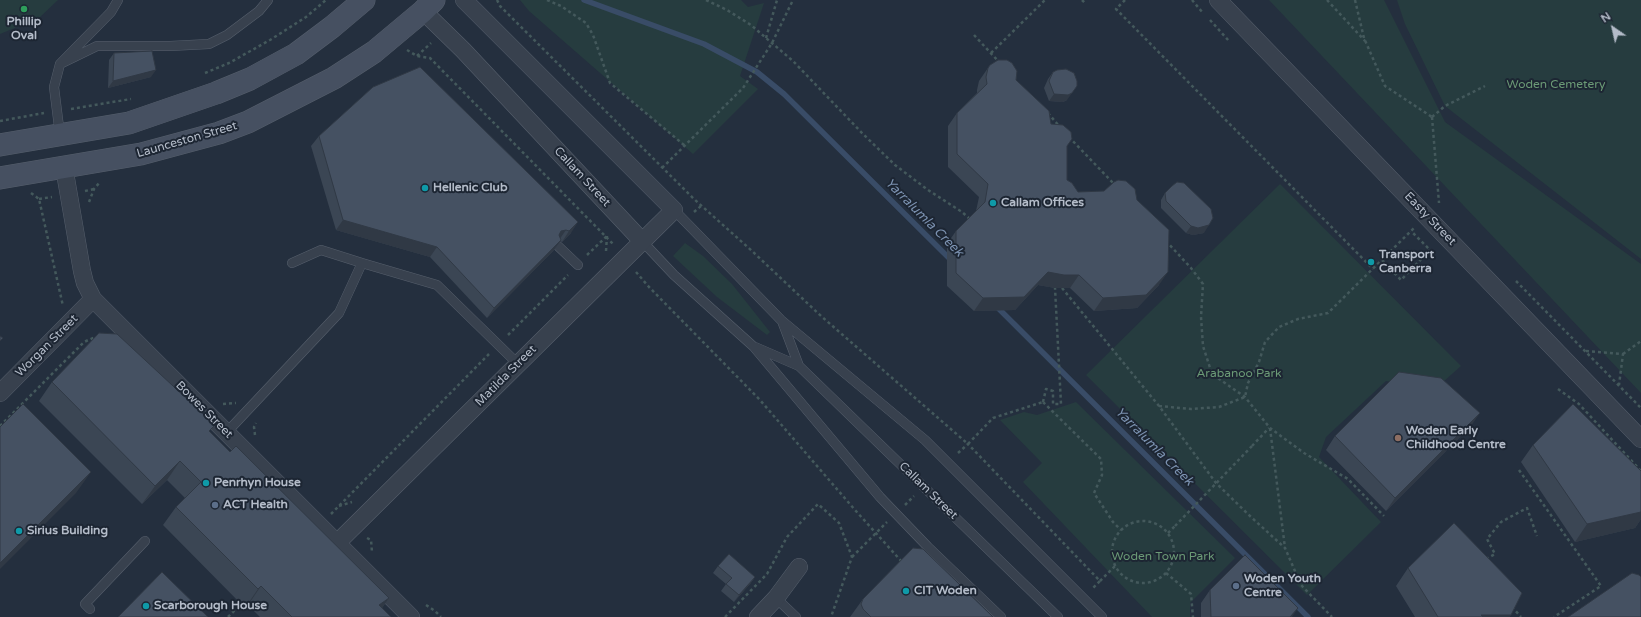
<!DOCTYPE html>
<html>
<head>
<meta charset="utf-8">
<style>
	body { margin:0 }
	#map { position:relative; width:1641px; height:617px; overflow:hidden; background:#242f3e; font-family:"Varela Round",sans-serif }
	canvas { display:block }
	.north { position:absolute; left:1593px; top:8px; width:40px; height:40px; -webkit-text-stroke:3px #1d2633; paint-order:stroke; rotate:326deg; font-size:11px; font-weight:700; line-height:16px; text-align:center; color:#b4bcc9 }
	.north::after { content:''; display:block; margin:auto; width:14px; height:18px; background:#b4bcc9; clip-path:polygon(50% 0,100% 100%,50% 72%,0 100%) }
</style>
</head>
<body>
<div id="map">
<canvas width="1641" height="617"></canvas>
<div class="north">N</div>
</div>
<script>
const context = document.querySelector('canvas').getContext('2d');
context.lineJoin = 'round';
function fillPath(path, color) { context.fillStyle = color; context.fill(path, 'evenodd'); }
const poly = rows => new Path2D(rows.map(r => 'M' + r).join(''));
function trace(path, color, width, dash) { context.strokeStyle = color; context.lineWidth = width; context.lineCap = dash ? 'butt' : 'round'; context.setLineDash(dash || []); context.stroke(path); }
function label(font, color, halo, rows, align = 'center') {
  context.font = font + ' "Varela Round",sans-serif'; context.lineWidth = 4; context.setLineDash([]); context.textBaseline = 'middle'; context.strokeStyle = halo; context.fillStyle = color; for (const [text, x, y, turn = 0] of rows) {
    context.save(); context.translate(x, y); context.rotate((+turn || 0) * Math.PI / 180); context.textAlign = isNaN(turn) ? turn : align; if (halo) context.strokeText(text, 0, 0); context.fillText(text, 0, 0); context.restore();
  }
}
const green = poly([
	[0,0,58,0,39,18,0,34],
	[520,0,741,0,748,7,764,3,740,76,758,89,693,154,529,11],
	[1269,0,1384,0,1445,122,1641,264,1641,393],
	[1397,0,1641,0,1641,259,1445,106,1405,24],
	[1280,184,1461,366,1434,390,1386,381,1326,437,1319,457,1381,522,1307,595,1086,375],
	[685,243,703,256,732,284,770,332,767,335,717,297,673,256],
	[1076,402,1235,558,1190,603,1190,617,1152,617,1023,482,1042,463,1000,420,1024,412,1037,415]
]);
const stream = poly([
	[584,0,704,44,757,72,784,94,953,262],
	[995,305,1308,617]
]);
const path = poly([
	[497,0,500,6,694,199,752,251,821,316,968,444,993,418,1043,402],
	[547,0,561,6,586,23,593,35,610,83,684,145],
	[706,0,727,10,751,25,766,38,793,61,863,134,895,165,928,190,962,212,970,219],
	[1082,0,1085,3],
	[1125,0,1116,9,1373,269],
	[1192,0,1203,13],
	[1327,0,1365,41],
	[1355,0,1364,38,1385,86,1432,117],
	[1210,20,1229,41],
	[974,35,999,62],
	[766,38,777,0],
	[407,50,417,56,430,58,614,245],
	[991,53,1045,0],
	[417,56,431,43],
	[205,73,229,63,270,40,306,17,326,0],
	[71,109,131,99],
	[1048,113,1059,126],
	[1432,117,1439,203],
	[1432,117,1445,106,1485,86],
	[0,121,44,113],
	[1069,137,1114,184],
	[662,168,743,88,772,43,793,0],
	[85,191,94,189],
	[31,193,39,199,63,306],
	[39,199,52,197],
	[89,202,94,189,100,182],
	[694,212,701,206],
	[1166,241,1191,268,1203,284,1201,317,1203,346,1212,374,1245,397,1270,428,1304,453,1348,479,1384,516],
	[606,251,607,236],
	[587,255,607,236],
	[1382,260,1401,280,1430,250,1411,231],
	[636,272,649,287,760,400,855,510,903,563],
	[1516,281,1641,408],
	[1062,288,1159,406,1216,483,1251,517,1285,548,1301,585,1332,617],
	[508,335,568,275],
	[1586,351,1623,354,1619,385],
	[1623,354,1641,341],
	[1558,389,1579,404,1641,471],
	[1043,402,1101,459,1102,475,1094,493,1113,522,1121,530],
	[1043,402,1046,389,1053,391,1053,404,1061,404,1055,288],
	[223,404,236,403],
	[1159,406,1191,409,1219,407,1245,397,1248,383,1259,362,1265,342,1279,327,1298,319,1328,313,1415,227],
	[0,426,84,342,95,337],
	[1270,428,1285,548],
	[255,435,254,427,256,423],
	[1252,446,1269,428],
	[958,453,968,444,1100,581,1092,589],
	[1519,470,1601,586,1554,617],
	[905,505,914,496],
	[339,506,352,502],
	[331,514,489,354],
	'1112 552a31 31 0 1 1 62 0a31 31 0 1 1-62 0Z',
	[1168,533,1175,526],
	[367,538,371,540,372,552],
	[852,557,887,522],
	[1486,559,1495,554,1487,539,1501,522,1527,508,1537,536],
	[1166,573,1191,594,1193,617],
	[1100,581,1115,566],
	[426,605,435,611,441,617],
	[1512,607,1521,617],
	[228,617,241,604],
	[725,617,767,574,787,537,818,504,839,523,852,557,831,617]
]);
const lane = poly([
	[60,64,97,46,170,46,209,44,227,35,259,11,268,0],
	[60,135,54,87,60,64,111,12,118,0],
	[674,210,781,320,925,440,1102,617],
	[642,241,674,275,754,347,880,497,928,547,1001,617],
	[558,246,578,265],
	[292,263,321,250,362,263],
	[755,347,799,366,782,321],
	[799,366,1058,617],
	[227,432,339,313,362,263,437,285,518,364],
	[776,598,796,617],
	[90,609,85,604,145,541]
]);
const street = poly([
	[1218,0,1641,439],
	[423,11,463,50,642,241],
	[64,167,82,271,85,283,93,299,411,617],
	[0,393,93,299],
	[337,543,674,210,464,0],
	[758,617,776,598,799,567]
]);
const secondary = poly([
	[0,145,129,123,216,93,250,79,296,54,332,27,364,0],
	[0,178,141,154,219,133,248,122,334,78,374,52,423,11,434,0]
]);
const pathBridge = poly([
	[1175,526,1252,446]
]);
const wall = poly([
	[114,53,151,77,108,88,109,60],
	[990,65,1016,80,1051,124,1067,146,1067,180,1078,192,1137,200,1159,285,1137,308,1094,311,1070,288,1055,288,1038,285,1015,310,974,311,947,286,947,244,956,231,976,211,979,197,948,167,948,126,957,113,977,93,977,90,979,81],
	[1053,72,1067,100,1063,102,1049,101,1044,88,1048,79],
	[373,87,571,233,562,242,560,241,554,250,487,318,430,257,336,230,311,146,319,136],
	[1165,193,1204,233,1193,235,1186,233,1161,208,1161,200],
	[52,382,210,432,230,452,389,598,382,608,391,617,260,617,248,605,245,608,163,525,176,507,185,498,167,480,142,504,39,401],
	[1471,426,1386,511,1326,450,1335,436],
	[1533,445,1641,471,1641,519,1635,528,1575,542,1521,462],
	[718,566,755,577,750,584,734,602,721,591,726,584,713,573],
	[1408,568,1511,615,1509,617,1415,617,1396,586],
	[1210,590,1292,617,1201,617,1201,603],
	[863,599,993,617,850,617]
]);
const shadedWall = poly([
	[156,70,151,77,108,88,113,81],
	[1072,93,1067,100,1063,102,1049,101,1054,94],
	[343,220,437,247,430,257,336,230],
	[578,222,571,233,562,242,569,231],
	[1209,225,1204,233,1193,235,1186,233,1191,226],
	[566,230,559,240,554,242,561,231],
	[561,240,554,250,487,318,494,308],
	[1048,272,1079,275,1070,288,1055,288,1038,285,1015,310,974,311,983,298],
	[1168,272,1159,285,1137,308,1094,311,1103,298],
	[1480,413,1471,426,1386,511,1395,498],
	[180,461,167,480,142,504,155,486],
	[91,472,76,493,0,569,0,563],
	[1641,512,1641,519,1635,528,1575,542,1587,524],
	[755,577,750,584,734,602,739,595],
	[261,586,248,605,245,608,258,589],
	[389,598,376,617,379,605],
	[1298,608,1292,617,1290,617],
	[1481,615,1511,615,1509,617,1479,617]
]);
const building = poly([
	[152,51,156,70,113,81,114,53,152,51],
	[998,60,1007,60,1012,63,1017,71,1016,80,1049,111,1051,124,1063,125,1071,132,1072,139,1067,146,1067,180,1072,183,1078,192,1104,191,1114,182,1118,180,1126,181,1135,189,1137,200,1169,230,1168,272,1146,295,1103,298,1079,275,1064,275,1048,272,1024,297,983,298,956,273,956,231,985,202,988,184,957,154,957,113,987,84,986,77,988,68,990,65,998,60],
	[420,67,578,222,569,231,566,230,561,231,559,235,561,240,494,308,437,247,343,220,319,136,373,87,420,67],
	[1066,69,1074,73,1077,81,1077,86,1072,93,1068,95,1054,94,1049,81,1053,72,1057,70,1066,69],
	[1177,182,1184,183,1211,209,1213,218,1209,225,1198,228,1191,226,1166,201,1165,193,1172,186,1177,182],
	[99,333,117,334,215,425,209,431,230,452,236,446,389,598,379,605,391,617,292,617,261,586,258,589,176,507,201,482,180,461,155,486,52,382,99,333],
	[0,336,3,338,0,341,0,336],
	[1399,372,1441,378,1480,413,1395,498,1335,436,1399,372],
	[23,404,91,472,0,563,0,427,23,404],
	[1573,404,1641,471,1641,512,1587,524,1533,445,1573,404],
	[1454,523,1522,593,1511,615,1481,615,1483,617,1438,617,1408,568,1454,523],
	[913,548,923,549,993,617,871,617,863,609,861,604,863,599,913,548],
	[729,554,755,577,739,595,726,584,732,578,718,566,729,554],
	[1245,555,1298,608,1290,617,1211,617,1210,590,1245,555],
	[162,572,208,617,118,617,162,572],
	[1632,573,1639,575,1641,577,1641,617,1568,617,1632,573]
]);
const markers = [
	[24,9,4,"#2e9e5b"],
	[425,188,4,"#0f9aa8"],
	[993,203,4,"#0f9aa8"],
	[1371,262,4,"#0f9aa8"],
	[1398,438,4,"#8d6e63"],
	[206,483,4,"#0f9aa8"],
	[215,505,4,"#5c6f8a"],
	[19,531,4,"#0f9aa8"],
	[1236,586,4,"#5c6f8a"],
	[906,591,4,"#0f9aa8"],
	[146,606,4,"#0f9aa8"]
];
const poiNames = [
	["Phillip",24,22,"center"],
	["Oval",24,36,"center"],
	["Hellenic Club",433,188],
	["Callam Offices",1001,203],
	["Transport",1379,255],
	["Canberra",1379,269],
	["Woden Early",1406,431],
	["Childhood Centre",1406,445],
	["Penrhyn House",214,483],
	["ACT Health",223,505],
	["Sirius Building",27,531],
	["Woden Youth",1244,579],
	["Centre",1244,593],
	["CIT Woden",914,591],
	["Scarborough House",154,606]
];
const parkNames = [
	["Woden Cemetery",1556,85],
	["Arabanoo Park",1239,374],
	["Woden Town Park",1163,557]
];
const streetNames = [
	["Launceston Street",187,140,-16],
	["Callam Street",582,177,47],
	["Easty Street",1430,219,46],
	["Worgan Street",47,346,-45],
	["Matilda Street",506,376,-45],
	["Bowes Street",204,410,45],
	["Callam Street",928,491,44]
];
const waterNames = [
	["Yarralumla Creek",924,218,45],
	["Yarralumla Creek",1154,447,45]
];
fillPath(green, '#263c3f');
trace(stream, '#394c67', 5.5);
trace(lane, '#565f6c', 10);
trace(street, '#565f6c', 18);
trace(secondary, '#565f6c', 23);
trace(path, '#44595c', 2.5, [3, 3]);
trace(lane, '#38414e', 9);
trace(street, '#38414e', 17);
trace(secondary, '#465061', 22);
trace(pathBridge, '#44595c', 2.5, [3, 3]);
fillPath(wall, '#3b4654');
fillPath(shadedWall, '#303945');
fillPath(building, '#455162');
trace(building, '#303945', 1);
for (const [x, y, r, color] of markers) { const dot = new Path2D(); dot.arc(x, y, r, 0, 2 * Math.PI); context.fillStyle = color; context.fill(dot); trace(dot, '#1d2633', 1.5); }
label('bold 12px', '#b4bcc9', '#1d2633', poiNames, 'left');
label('12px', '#6b9a76', '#1d2633', parkNames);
label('12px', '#b4bcc9', '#1d2633', streetNames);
label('italic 13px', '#7c92b1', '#1d2633', waterNames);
</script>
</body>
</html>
